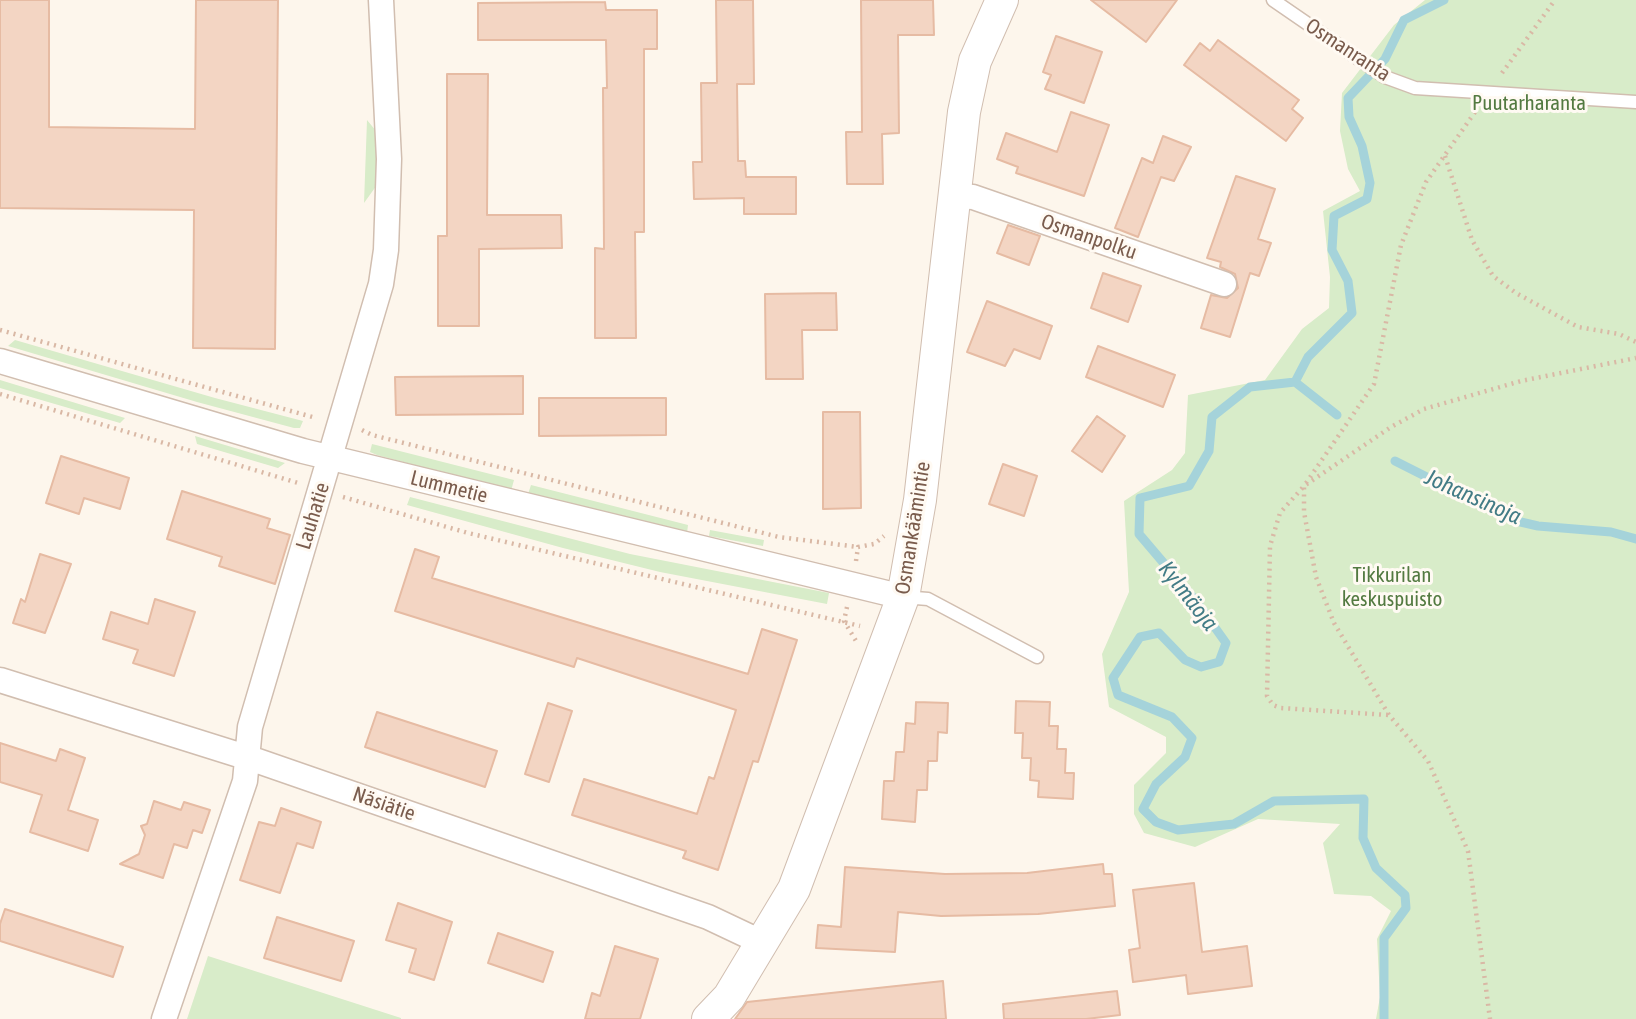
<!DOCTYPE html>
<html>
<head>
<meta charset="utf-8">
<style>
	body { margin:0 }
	canvas { display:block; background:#fdf6ec }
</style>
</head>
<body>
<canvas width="1636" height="1019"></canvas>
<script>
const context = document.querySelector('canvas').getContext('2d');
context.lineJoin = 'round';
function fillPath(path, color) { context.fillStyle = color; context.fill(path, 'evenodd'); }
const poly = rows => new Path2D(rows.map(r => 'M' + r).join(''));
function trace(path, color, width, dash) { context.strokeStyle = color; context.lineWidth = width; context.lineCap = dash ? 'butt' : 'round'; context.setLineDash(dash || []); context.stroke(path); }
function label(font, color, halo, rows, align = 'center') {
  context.font = font + ' "Asap Condensed",sans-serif'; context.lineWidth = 6; context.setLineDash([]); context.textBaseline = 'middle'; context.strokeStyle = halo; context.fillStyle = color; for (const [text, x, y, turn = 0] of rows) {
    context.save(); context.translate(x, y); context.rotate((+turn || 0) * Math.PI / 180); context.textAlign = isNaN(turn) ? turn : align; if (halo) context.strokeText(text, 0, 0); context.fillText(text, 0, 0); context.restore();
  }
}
const green = poly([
	[1425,0,1636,0,1636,1019,1376,1019,1380,997,1377,939,1391,911,1371,896,1334,894,1323,843,1340,824,1258,819,1195,847,1144,833,1134,814,1134,785,1166,753,1166,737,1109,707,1102,654,1129,592,1124,501,1172,470,1185,453,1188,395,1265,380,1302,329,1329,308,1330,277,1323,211,1360,191,1348,169,1340,131,1342,93,1394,25],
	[367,120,381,137,382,178,364,203],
	[15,340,215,398,303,421,300,428,294,428,197,402,8,346],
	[0,380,125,418,120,423,0,388],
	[195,436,285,463,278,468,197,444],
	[372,444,514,480,511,491,377,455,370,452],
	[531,485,688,525,687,533,528,494],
	[410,497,630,554,829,593,827,604,660,572,563,548,407,505],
	[710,530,764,540,763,546,709,536],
	[208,956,401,1018,401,1019,187,1019]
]);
const stream = poly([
	[1295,382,1337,415],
	[1395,461,1512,520,1538,526,1611,532,1636,539],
	[1384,1019,1384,938,1406,908,1405,895,1376,868,1363,838,1364,799,1274,801,1234,824,1178,830,1156,822,1143,809,1156,784,1185,757,1192,738,1172,717,1118,695,1113,678,1140,637,1159,633,1185,660,1201,667,1219,662,1226,643,1196,601,1139,534,1140,498,1189,486,1209,451,1212,417,1250,387,1295,382,1308,357,1352,313,1348,281,1332,250,1334,216,1367,199,1370,183,1362,146,1349,117,1348,98,1385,59,1404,20,1444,0]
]);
const building = poly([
	[0,0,49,0,49,127,195,129,196,0,278,0,275,349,193,348,194,210,0,208,0,0],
	[716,0,753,0,754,84,737,84,738,161,745,161,746,177,796,177,796,214,744,214,744,198,694,199,693,162,702,162,701,83,717,83,716,0],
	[861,0,933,0,934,35,898,35,899,133,882,134,883,184,847,184,846,132,862,132,861,0],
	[1091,0,1177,0,1146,42,1091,0],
	[605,2,606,10,657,10,657,49,644,49,644,232,635,232,636,338,595,338,595,248,604,249,603,88,607,88,606,40,478,40,478,3,605,2],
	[1056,36,1102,52,1084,103,1045,89,1051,75,1043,72,1056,36],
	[1218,40,1299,100,1292,109,1303,118,1286,141,1184,65,1200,43,1210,51,1218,40],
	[447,74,488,74,487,215,561,215,562,248,479,249,479,326,438,326,438,236,447,236,447,74],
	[1071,112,1109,125,1084,196,1016,173,1018,167,997,159,1006,133,1057,152,1071,112],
	[1163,136,1191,147,1174,181,1161,177,1138,237,1115,228,1142,158,1153,163,1163,136],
	[1236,176,1275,189,1258,239,1271,243,1259,276,1250,273,1230,337,1201,328,1211,295,1227,298,1238,288,1235,274,1220,267,1221,262,1207,258,1236,176],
	[1008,225,1040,236,1029,265,997,253,1008,225],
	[1103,273,1141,286,1128,322,1091,308,1103,273],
	[836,293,837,330,802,330,803,379,766,379,765,294,836,293],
	[987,301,1052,326,1040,359,1014,349,1005,366,967,352,987,301],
	[1098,346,1175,375,1163,407,1086,377,1098,346],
	[523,376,523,414,396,415,395,377,523,376],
	[539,398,666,398,666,435,539,436,539,398],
	[823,412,860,412,861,508,823,509,823,412],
	[1097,416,1125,436,1102,472,1072,451,1097,416],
	[61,456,129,478,120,509,84,498,79,514,46,503,61,456],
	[1003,464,1037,476,1024,516,989,504,1003,464],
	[182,491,270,519,267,528,290,535,275,584,219,566,222,557,167,539,182,491],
	[415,549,439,557,432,578,748,674,762,629,797,640,758,762,753,761,718,870,683,858,686,851,572,815,584,779,697,814,709,777,714,779,736,710,577,658,574,667,395,611,415,549],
	[40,554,71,564,45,633,13,623,21,599,25,602,40,554],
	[155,599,195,612,174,676,133,663,138,650,103,639,111,612,148,624,155,599],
	[1016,701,1050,702,1049,726,1058,726,1057,749,1066,749,1065,773,1074,773,1073,799,1038,797,1039,781,1030,780,1031,758,1022,758,1023,733,1015,733,1016,701],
	[916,702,948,703,947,733,938,732,937,761,928,761,927,790,917,790,915,822,882,819,884,781,894,781,896,752,904,752,906,723,915,724,916,702],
	[548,703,572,711,549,782,525,774,548,703],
	[377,712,497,751,485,787,365,747,377,712],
	[0,743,56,761,60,749,85,758,68,810,98,820,88,851,30,832,42,795,0,782,0,743],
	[154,801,181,810,184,802,210,810,202,833,193,830,187,848,174,844,163,878,120,864,139,854,145,835,141,826,147,824,154,801],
	[281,808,321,822,313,848,297,843,280,893,240,880,259,822,275,826,281,808],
	[1103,864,1104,874,1112,874,1115,906,1038,914,941,916,898,912,895,952,816,948,818,925,841,927,845,867,945,874,1027,873,1103,864],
	[1194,883,1202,952,1247,946,1252,986,1188,994,1186,975,1133,982,1129,950,1140,948,1133,890,1194,883],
	[398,903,452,922,434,980,409,972,416,949,386,940,398,903],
	[5,909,123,947,113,977,0,941,0,924,5,909],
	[277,917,354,941,341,981,264,958,277,917],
	[498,933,553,952,543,982,488,963,498,933],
	[615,946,658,959,640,1019,585,1019,592,993,600,996,615,946],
	[943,981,946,1019,735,1019,747,1002,943,981],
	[1117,991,1120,1015,1086,1019,1004,1019,1003,1004,1117,991]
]);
const path = poly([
	[1502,73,1555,0],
	[1475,112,1426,182,1401,245,1374,384,1304,486,1304,512,1316,577,1334,623,1389,715,1428,761,1468,851,1490,1019],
	[1445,156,1472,240,1493,276,1516,293,1578,327,1619,334,1636,342],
	[0,330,316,418],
	[0,394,298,483],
	[362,430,372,435,779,537,858,547],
	[343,497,468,533,860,626],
	[856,561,858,547,874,544,884,536],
	[847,607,844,621,856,641],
	[1388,715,1281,708,1273,705,1267,696,1270,546,1280,513,1304,486,1391,427,1424,409,1521,381,1636,358]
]);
const service = poly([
	[1273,0,1385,77,1415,88,1636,102],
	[903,597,928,599,1037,657]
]);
const minor = poly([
	[953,196,973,197,1224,284],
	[0,361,303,451,903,597],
	[0,680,255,760,708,917,763,943],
	[164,1019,245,781,250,727,381,284,386,250,389,159,381,0]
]);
const tertiary = poly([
	[708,1019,729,997,794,889,903,597,920,500,964,112,975,61,1002,0]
]);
const streetNames = [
	["Osmanranta",1348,50,33],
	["Osmanpolku",1089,237,19],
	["Lummetie",449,487,14],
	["Lauhatie",313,516,-73],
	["Osmankäämintie",913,528,-81],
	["Näsiätie",384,804,19]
];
const parkNames = [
	["Puutarharanta",1529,103],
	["Tikkurilan",1392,575],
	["keskuspuisto",1392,599]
];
const waterNames = [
	["Johansinoja",1473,497,24],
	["Kylmäoja",1188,596,52]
];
fillPath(green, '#d8ecc9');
trace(stream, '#a5d3da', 9);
fillPath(building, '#f3d5c3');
trace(building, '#e6bba3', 2);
trace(service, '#d1beb0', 15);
trace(minor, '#d1beb0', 27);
trace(tertiary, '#d1beb0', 34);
trace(path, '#d9b8a5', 4.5, [2, 5]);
trace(service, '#fff', 12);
trace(minor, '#fff', 24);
trace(tertiary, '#fff', 32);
label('21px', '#7a5c4d', '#fffaf3', streetNames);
label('21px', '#537a41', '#fffaf3', parkNames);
label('italic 23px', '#437c86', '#fffaf3', waterNames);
</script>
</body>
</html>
